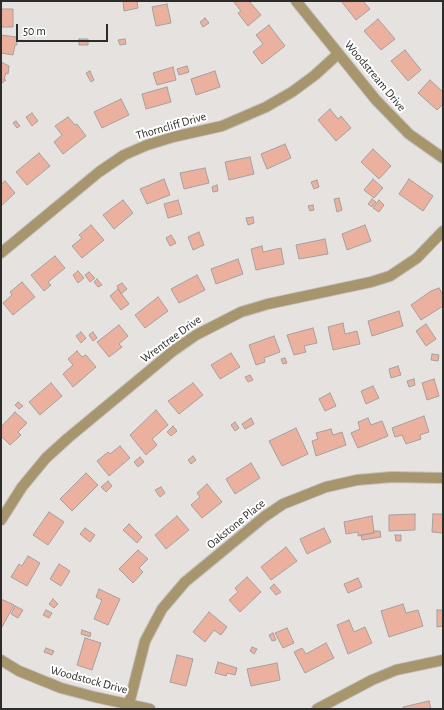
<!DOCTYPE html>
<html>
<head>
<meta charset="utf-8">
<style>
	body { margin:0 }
	#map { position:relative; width:444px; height:710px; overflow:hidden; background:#e6e2df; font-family:"Alegreya Sans",sans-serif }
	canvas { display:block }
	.frame { position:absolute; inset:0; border:2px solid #2d2c2b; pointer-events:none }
	.scale { position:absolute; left:16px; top:24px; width:92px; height:18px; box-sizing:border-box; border:2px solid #2d2c2b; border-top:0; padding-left:5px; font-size:12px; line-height:14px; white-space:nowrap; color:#2d2c2b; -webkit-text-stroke:3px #fff; paint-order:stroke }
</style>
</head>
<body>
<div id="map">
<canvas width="444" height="710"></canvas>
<div class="frame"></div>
<div class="scale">50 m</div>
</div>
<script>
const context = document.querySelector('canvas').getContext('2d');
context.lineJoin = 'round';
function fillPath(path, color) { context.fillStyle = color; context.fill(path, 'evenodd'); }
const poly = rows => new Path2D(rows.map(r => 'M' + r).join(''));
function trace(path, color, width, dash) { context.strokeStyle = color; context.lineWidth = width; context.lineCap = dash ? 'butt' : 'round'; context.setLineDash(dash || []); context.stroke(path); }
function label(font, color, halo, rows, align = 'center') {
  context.font = font + ' "Alegreya Sans",sans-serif'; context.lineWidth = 4; context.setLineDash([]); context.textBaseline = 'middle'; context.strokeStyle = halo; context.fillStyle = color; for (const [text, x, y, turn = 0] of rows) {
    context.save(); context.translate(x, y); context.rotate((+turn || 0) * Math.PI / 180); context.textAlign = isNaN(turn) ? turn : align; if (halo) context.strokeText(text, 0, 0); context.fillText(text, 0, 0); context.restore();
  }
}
const building = poly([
	[123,1,137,1,138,8,124,11,123,1],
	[233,1,249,1,261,15,248,26,238,13,241,11,233,1],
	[341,1,363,1,370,9,356,20,341,1],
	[167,4,171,23,156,26,152,7,167,4],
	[1,9,13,9,13,27,1,27,1,9],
	[205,18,209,23,203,27,200,22,205,18],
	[378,19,395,39,381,50,364,31,378,19],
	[269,25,285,46,262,64,253,52,263,44,256,35,269,25],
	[1,35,16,37,17,45,15,45,13,55,1,53,1,35],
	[79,39,88,39,88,45,79,45,79,39],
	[125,39,126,44,120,45,118,40,125,39],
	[405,50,421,70,408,81,391,61,405,50],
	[1,62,9,66,8,74,6,73,4,80,6,80,2,83,1,82,1,62],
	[187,66,189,72,179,75,177,69,187,66],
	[173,67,176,80,157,85,153,73,173,67],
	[90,71,94,80,91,82,86,73,90,71],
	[215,71,220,87,196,95,191,79,215,71],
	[430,80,443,92,443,104,437,110,418,93,430,80],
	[167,87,171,102,146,109,142,94,167,87],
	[121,99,129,115,102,128,94,112,121,99],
	[330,109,338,119,341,116,351,128,336,141,318,120,330,109],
	[32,113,38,121,32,126,26,117,32,113],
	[68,117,75,125,77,124,86,136,63,154,54,142,62,135,55,126,68,117],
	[16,121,20,126,17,128,13,123,16,121],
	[285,144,291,158,267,169,261,154,285,144],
	[373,149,391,166,379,179,361,162,373,149],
	[39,153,50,166,27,185,16,172,39,153],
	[250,157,254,174,229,180,225,162,250,157],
	[205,168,209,183,184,189,180,173,205,168],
	[164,179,170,195,147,204,140,189,164,179],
	[373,179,383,188,374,198,364,190,373,179],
	[409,179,433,196,423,211,399,194,409,179],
	[317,180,319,187,314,189,311,182,317,180],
	[5,181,15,193,1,206,1,184,5,181],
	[217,185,218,191,213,192,212,187,217,185],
	[339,198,342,210,337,212,334,199,339,198],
	[372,199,376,202,372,207,368,204,372,199],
	[123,200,133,213,114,229,103,215,123,200],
	[178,200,182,214,168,218,164,204,178,200],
	[379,200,384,205,379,212,373,208,379,200],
	[313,205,314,210,310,211,308,206,313,205],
	[253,217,254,223,248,225,246,218,253,217],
	[91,225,104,240,82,258,72,246,82,238,79,235,91,225],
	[365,225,371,241,347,250,342,234,365,225],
	[199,232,204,245,193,250,188,237,199,232],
	[171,235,176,243,170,246,166,238,171,235],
	[325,239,328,254,299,259,296,245,325,239],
	[262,246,263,252,281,248,284,264,256,270,251,249,262,246],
	[55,256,65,268,48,282,51,285,44,291,31,275,55,256],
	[238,259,243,274,216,284,211,269,238,259],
	[78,271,84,278,78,283,73,275,78,271],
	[89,272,95,278,90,282,85,275,89,272],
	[197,275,205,290,179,303,171,289,197,275],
	[97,279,102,285,98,287,94,282,97,279],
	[22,282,35,297,13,315,3,303,12,295,10,292,22,282],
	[122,283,127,289,121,294,117,286,122,283],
	[439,288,443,295,443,306,421,320,411,305,431,291,439,288],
	[118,289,129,304,121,310,110,296,118,289],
	[158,297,168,311,145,328,135,315,158,297],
	[399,311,403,326,372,336,368,321,399,311],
	[343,323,345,334,357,331,360,344,333,350,328,327,343,323],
	[426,324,436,339,426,346,416,331,426,324],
	[119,325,128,336,119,344,122,347,109,357,97,342,119,325],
	[313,328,317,343,304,346,306,352,294,355,287,335,313,328],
	[81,332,86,338,81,343,76,336,81,332],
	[93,332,97,338,93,341,89,335,93,332],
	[274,336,280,352,264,358,265,362,256,365,249,345,274,336],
	[77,351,82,357,86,355,96,367,73,387,63,374,73,365,68,359,77,351],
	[231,353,240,367,220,379,211,365,231,353],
	[432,354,439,355,438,361,431,360,432,354],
	[285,358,287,363,283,364,281,359,285,358],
	[398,366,401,375,391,378,389,369,398,366],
	[250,375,253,380,248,382,245,377,250,375],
	[414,379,415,385,409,387,407,381,414,379],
	[434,379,439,396,427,400,422,383,434,379],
	[51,383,62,396,40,415,29,402,51,383],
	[193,383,203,395,179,414,168,401,193,383],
	[373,386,379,398,366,404,361,391,373,386],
	[330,393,336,406,325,411,319,399,330,393],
	[18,402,23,406,19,409,15,405,18,402],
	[156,410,168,425,152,439,157,445,146,455,130,435,156,410],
	[15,412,27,423,18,432,21,435,10,445,1,436,1,427,15,412],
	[424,416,429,432,420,435,421,439,406,444,402,435,395,437,392,428,424,416],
	[251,418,254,424,245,429,242,424,251,418],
	[368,418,371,425,382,421,388,436,358,448,351,433,360,429,358,422,368,418],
	[235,422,239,428,235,431,231,425,235,422],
	[173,426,177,431,171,436,167,432,173,426],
	[296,428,308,454,282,466,269,441,296,428],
	[331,429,333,435,342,432,346,445,316,456,312,441,318,439,316,433,331,429],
	[120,446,130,458,109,476,97,461,108,452,110,454,120,446],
	[193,456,196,460,191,464,188,460,193,456],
	[140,457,144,462,138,467,134,462,140,457],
	[251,463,260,478,235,494,226,479,251,463],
	[86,473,98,485,72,511,60,499,86,473],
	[108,481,112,486,106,492,101,487,108,481],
	[207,484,222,502,202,518,191,505,200,497,197,493,207,484],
	[161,487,165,493,160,497,155,490,161,487],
	[49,512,64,522,48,545,33,535,49,512],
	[415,514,415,530,389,531,389,515,415,514],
	[433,514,443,514,443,533,432,532,433,514],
	[177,516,189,530,166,549,155,535,177,516],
	[372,516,374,533,358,536,358,532,346,534,344,522,372,516],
	[129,524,142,537,137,543,123,530,129,524],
	[85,528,95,535,90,542,80,534,85,528],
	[324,528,331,542,307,554,300,539,324,528],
	[374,531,380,531,381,537,362,540,361,535,374,533,374,531],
	[395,535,401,535,401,541,396,541,395,535],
	[286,547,297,561,271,580,261,567,286,547],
	[138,550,148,559,139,568,143,572,133,583,119,569,138,550],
	[28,556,40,563,27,586,11,577,19,564,22,566,28,556],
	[59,564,70,571,61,586,50,579,59,564],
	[247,577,261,592,240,612,229,600,238,592,235,588,247,577],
	[358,578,362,587,348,593,344,584,358,578],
	[274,584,281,592,276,595,270,588,274,584],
	[99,589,120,599,108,625,94,619,102,600,96,597,99,589],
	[1,599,14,605,2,627,1,627,1,599],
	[53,599,58,604,54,608,49,604,53,599],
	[403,604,406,613,418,610,423,626,389,637,381,611,403,604],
	[15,606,23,610,18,618,11,614,15,606],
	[46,610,52,613,49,618,43,615,46,610],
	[437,610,443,610,443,626,437,627,437,610],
	[209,612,227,627,221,635,214,630,205,642,193,632,209,612],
	[349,620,354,632,365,627,372,643,348,654,337,625,349,620],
	[287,628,294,643,283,648,275,633,287,628],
	[82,630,91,633,90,637,81,634,82,630],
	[273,633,276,640,272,641,269,635,273,633],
	[85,638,101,643,92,670,77,665,85,638],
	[326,643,334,658,305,673,294,652,302,648,306,654,326,643],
	[252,647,257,649,254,654,250,651,252,647],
	[46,648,54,651,52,655,44,652,46,648],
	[177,655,193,659,186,686,170,682,177,655],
	[218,662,237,668,235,675,227,673,226,676,215,673,218,662],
	[277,663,280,680,251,686,247,669,277,663],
	[429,701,431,709,404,709,403,707,429,701]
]);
const minor = poly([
	[296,1,376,100,409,134,443,158],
	[1,253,99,172,124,155,147,145,173,137,222,126,266,107,292,92,315,75,338,54],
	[1,520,22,487,46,458,68,438,173,351,196,335,241,312,268,304,371,282,390,276,417,258,443,231],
	[1,660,19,671,61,688,95,697,150,709],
	[129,704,145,641,162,609,185,582,264,517,283,504,326,487,357,480,392,477,443,478],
	[317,709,372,680,396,670,443,660]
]);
const streetNames = [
	["Woodstream Drive",375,76,50],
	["Thorncliff Drive",171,126,-16],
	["Wrentree Drive",171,339,-36],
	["Oakstone Place",236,524,-39],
	["Woodstock Drive",89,680,15]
];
fillPath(building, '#ebb19e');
trace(building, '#a5a09f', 1);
trace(minor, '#c1bebb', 12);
trace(minor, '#a7956d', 10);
label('12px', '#2d2c2b', '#fff', streetNames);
</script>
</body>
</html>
